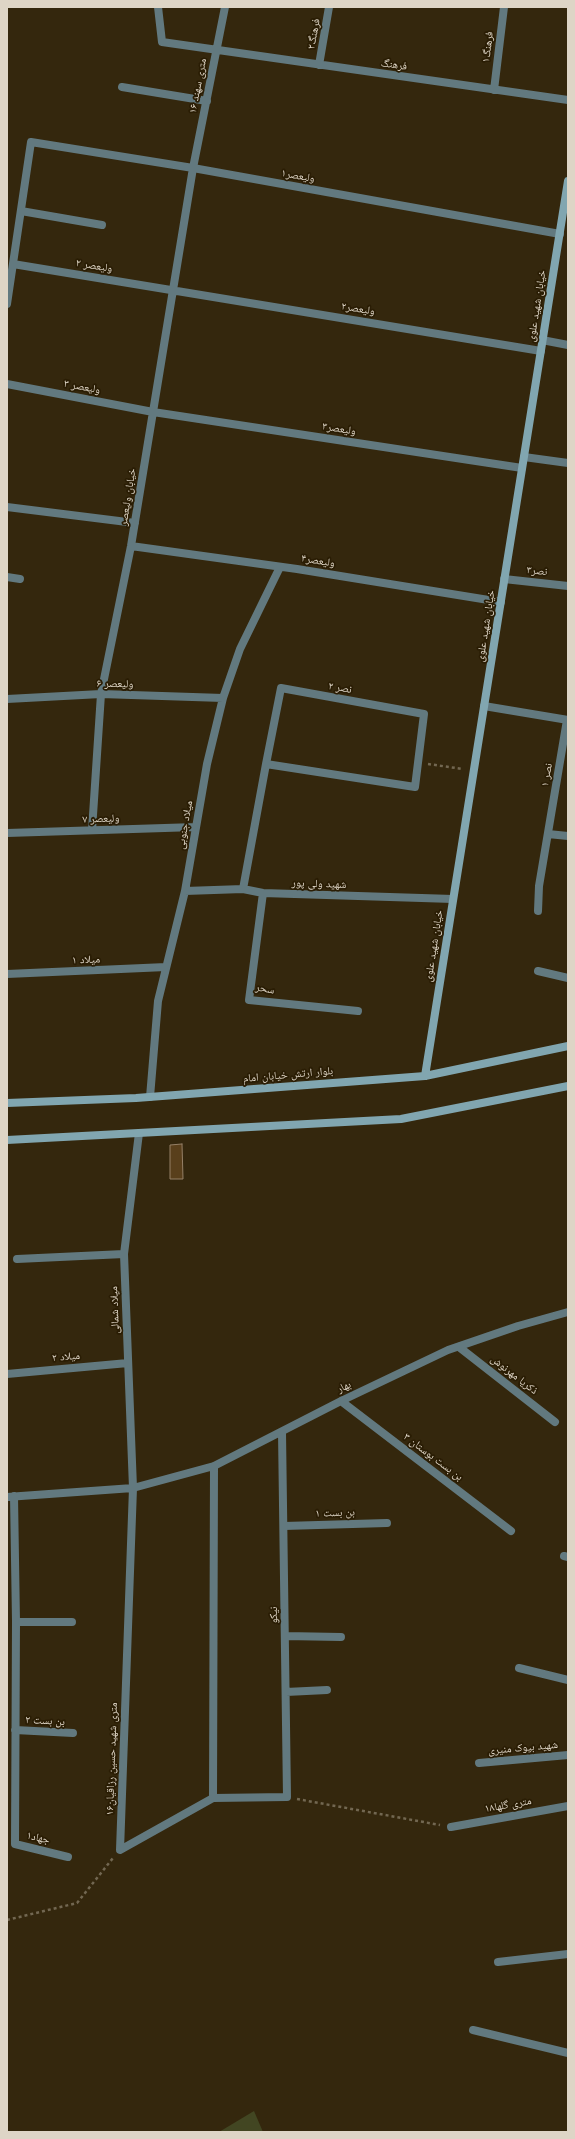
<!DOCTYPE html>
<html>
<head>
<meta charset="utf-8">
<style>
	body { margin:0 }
	#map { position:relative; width:575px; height:2139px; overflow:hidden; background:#34270d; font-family:Arial,sans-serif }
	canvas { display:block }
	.frame { position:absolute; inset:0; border:8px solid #ded5c6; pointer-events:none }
</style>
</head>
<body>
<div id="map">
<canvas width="575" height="2139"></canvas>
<div class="frame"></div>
</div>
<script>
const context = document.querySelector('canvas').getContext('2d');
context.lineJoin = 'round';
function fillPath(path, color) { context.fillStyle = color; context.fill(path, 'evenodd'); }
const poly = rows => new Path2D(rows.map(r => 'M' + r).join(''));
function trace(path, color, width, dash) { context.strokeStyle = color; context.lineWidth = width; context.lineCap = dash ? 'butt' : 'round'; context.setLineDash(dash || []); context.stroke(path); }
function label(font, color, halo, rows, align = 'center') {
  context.font = font + ' Arial,"Noto Naskh Arabic",sans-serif'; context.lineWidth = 3.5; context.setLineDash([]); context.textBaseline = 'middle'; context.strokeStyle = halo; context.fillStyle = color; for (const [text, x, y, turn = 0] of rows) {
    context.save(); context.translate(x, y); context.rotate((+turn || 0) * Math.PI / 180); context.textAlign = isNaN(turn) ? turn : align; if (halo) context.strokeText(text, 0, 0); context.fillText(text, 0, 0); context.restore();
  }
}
const green = poly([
	[254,2111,263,2132,219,2132]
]);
const building = poly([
	[182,1144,183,1179,170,1179,170,1145,182,1144]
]);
const path = poly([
	[428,764,463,769],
	[297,1799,440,1825],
	[7,1920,77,1903,113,1858]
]);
const service = poly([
	[538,971,568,978],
	[459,1347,555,1422],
	[284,1526,387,1523],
	[564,1556,568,1557],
	[519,1668,568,1680]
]);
const minor = poly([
	[158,7,162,42,568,100],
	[319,65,329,7],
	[122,87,207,101],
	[494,90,504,7],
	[21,211,102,225],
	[13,264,541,351],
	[7,304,31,142,193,168,560,234],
	[542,340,568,345],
	[7,384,153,412,522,468],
	[524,457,568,463],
	[7,507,135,523],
	[131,546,297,569,501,602],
	[7,577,20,579],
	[504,579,568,586],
	[7,699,101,694,223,698],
	[484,706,568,720],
	[92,830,101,694,131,546,193,168,225,7],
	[7,833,196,827],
	[548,834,568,836],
	[243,889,266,764,281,688,424,714,415,787,266,764],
	[185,891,243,889,263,893,453,899],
	[263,893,249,1000,358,1011],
	[538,911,539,886,567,720],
	[7,974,166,967],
	[150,1097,158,1001,185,891,207,764,223,698,240,649,280,567],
	[139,1133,124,1254,133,1488,120,1850,213,1798,287,1797,282,1432],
	[17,1259,124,1254],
	[7,1374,128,1363],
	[341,1401,511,1531],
	[14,1496,16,1622,15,1844,68,1857],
	[7,1497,133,1488,214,1466,341,1401,448,1350,518,1326,568,1312],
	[16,1622,72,1622],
	[285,1636,341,1637],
	[286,1692,327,1690],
	[15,1730,73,1733],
	[479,1763,568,1755],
	[213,1798,214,1466],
	[451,1827,568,1806],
	[498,1962,568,1954],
	[473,2030,568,2053]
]);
const secondary = poly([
	[425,1076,568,181],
	[7,1103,136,1098,425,1076,568,1046],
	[7,1140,401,1119,568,1086]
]);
const streetNames = [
	["فرهنگ۲",314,34,-80],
	["فرهنگ۱",488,47,-83],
	["فرهنگ",394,65,8],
	["۱۶ متری سهند",198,86,-79],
	["ولیعصر۱",298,176,10],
	["ولیعصر ۲",94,266,9],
	["خیابان شهید علوی",537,306,-81],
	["ولیعصر۲",358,309,9],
	["ولیعصر ۳",82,387,11],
	["ولیعصر۳",339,429,9],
	["خیابان ولیعصر",128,497,-81],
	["ولیعصر۴",318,561,9],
	["نصر۳",537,571,6],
	["خیابان شهید علوی",486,626,-81],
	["ولیعصر ۶",115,684,1],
	["نصر ۲",340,688,10],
	["نصر ۱",547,775,-80],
	["ولیعصر ۷",101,819,-2],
	["میلاد جنوبی",185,825,-80],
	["شهید ولی پور",319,884,2],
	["خیابان شهید علوی",434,946,-81],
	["میلاد ۱",86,960,-2],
	["سحر",265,989,10],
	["بلوار ارتش خیابان امام",288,1075,-5],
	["میلاد شمالی",115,1310,-92],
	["میلاد ۲",66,1357,-5],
	["ذکریا مهرنوش",514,1375,38],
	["بهار",344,1387,-26],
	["بن بست بوستان ۳",433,1457,37],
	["بن بست ۱",335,1513,-2],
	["نیکو",274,1615,-91],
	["بن بست ۲",45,1721,3],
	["شهید بیوک منیری",523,1748,-5],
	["۱۶متری شهید حسین رزاقیان",112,1759,-88],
	["۱۸متری گلها",508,1805,-10],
	["جهاد۱",38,1838,13]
];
fillPath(green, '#424622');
fillPath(building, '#593f1b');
trace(building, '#958067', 1);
trace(path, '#726751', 2.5, [3, 3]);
trace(service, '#62797f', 8);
trace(minor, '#62797f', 8);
trace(secondary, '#81a6b0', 8);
label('11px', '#ded5c6', '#2a1d04', streetNames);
</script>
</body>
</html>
